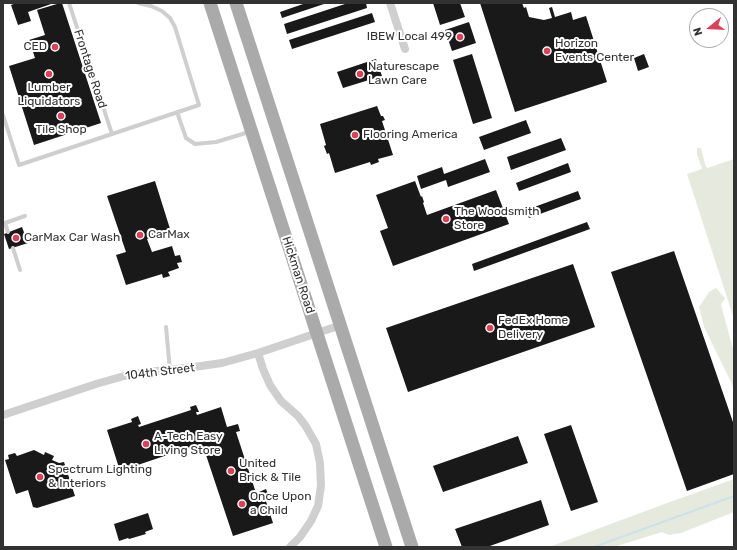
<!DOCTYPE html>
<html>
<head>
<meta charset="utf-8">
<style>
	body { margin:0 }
	#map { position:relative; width:737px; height:550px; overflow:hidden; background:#fff; font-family:Rubik,sans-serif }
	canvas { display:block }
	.frame { position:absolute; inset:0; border:4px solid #323232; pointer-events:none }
	.north { position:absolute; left:689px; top:8px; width:40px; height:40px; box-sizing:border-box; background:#fff; border:1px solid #adadad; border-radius:50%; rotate:252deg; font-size:11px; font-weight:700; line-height:16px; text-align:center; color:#323232 }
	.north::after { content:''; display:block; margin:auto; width:14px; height:18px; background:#db415a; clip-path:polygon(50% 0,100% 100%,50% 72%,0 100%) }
</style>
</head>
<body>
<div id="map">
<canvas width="737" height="550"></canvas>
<div class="frame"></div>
<div class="north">N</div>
</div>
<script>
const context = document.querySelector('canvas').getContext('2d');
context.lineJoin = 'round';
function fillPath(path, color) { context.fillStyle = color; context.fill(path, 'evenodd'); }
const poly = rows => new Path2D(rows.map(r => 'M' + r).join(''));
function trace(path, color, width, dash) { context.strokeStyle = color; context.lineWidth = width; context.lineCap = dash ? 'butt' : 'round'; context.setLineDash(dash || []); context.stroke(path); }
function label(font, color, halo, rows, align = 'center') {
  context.font = font + ' Rubik,sans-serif'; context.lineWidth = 4; context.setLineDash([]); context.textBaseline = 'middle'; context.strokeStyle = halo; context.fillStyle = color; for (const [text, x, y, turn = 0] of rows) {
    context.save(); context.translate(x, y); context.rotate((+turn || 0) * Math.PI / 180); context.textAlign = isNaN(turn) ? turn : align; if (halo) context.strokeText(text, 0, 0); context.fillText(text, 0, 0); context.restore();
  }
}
const green = poly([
	[697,148,701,148,705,164,707,168,734,159,734,319,687,174,702,169,697,154],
	[716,288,725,298,721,305,734,352,734,394,732,384,704,327,699,307,709,292],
	[734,479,734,512,681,533,669,535,662,532,614,547,549,547,667,503]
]);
const stream = poly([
	[734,289,734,292],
	[594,547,734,496]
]);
const building = poly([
	[16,3,54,3,28,12,31,21,18,25,11,5],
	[60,3,62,3,101,123,34,145,9,66,35,58,29,40,45,35,37,10],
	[306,3,327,3,282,18,280,12],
	[348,3,366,3,367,8,287,34,284,24],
	[433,3,460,3,465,17,440,25],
	[480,3,522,3,524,8,526,7,529,17,544,20,552,18,549,8,552,7,555,17,571,12,573,20,586,16,607,82,515,112],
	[372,13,375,22,292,49,289,40],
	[469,22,476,43,452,51,445,30],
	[472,54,492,118,473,124,453,60],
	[644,54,649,67,638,71,634,58],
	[376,59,382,76,343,88,337,72],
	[377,106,381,116,383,116,385,120,382,121,393,155,378,159,379,162,371,165,370,162,335,173,329,153,327,154,324,146,326,145,320,124],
	[526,120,531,133,484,150,479,137],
	[561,138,566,150,511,170,507,157],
	[485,159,490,172,448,187,446,180,421,189,417,176,442,167,444,174],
	[568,163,571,172,519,191,516,183],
	[155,181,171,232,147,239,152,252,172,246,175,256,180,255,182,262,177,263,179,268,168,272,170,276,163,278,162,274,126,285,116,255,126,252,107,196],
	[415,181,421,197,422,196,424,202,423,203,427,215,496,190,509,224,393,266,380,231,388,228,376,195],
	[578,191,581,199,529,218,526,210],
	[587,222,590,229,474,271,472,264],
	[22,227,28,243,9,249,4,234],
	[674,251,734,425,734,474,687,491,611,272],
	[573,264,595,327,408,392,386,328],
	[196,405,199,412,196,412,197,415,221,407,227,427,238,424,240,431,236,432,257,496,260,495,259,492,266,489,269,497,265,498,273,523,233,536,206,455,191,447,120,471,107,430,132,422,131,419,138,416,141,424,138,425,139,427,191,410,190,407],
	[571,425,598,502,571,511,544,434],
	[518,436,528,463,443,492,433,466],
	[34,450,44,455,45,452,54,456,52,460,59,463,64,462,75,496,37,508,33,507,28,490,16,494,5,460,9,459,8,455,15,453,17,456],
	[541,500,549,525,487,547,462,547,455,529],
	[148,513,153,529,145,532,146,534,129,539,128,538,119,541,114,524]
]);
const lane = poly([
	[69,3,112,134],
	[177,112,186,138,195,144,216,142,249,132],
	[3,115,19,165,199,105,175,27,170,18,162,11,151,6,138,3],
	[8,232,5,223,25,216],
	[13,248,20,270],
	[166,327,170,370]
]);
const street = poly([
	[390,3,405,49],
	[258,353,263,369,270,385,281,401,298,416,305,425,316,444,320,463,321,486,318,506,311,521,300,537,290,547],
	[3,415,96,384,124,376,148,372,194,367,222,363,258,353,341,325]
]);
const primary = poly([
	[210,3,386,547],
	[236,3,412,547]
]);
const markers = [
	[460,37,4,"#db415a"],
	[55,47,4,"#db415a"],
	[547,51,4,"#db415a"],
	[49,74,4,"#db415a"],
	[360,74,4,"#db415a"],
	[61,116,4,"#db415a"],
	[355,135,4,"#db415a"],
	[446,219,4,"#db415a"],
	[140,235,4,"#db415a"],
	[16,238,4,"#db415a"],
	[490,328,4,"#db415a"],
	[146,444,4,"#db415a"],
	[231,471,4,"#db415a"],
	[40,477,4,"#db415a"],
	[242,504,4,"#db415a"]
];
const poiNames = [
	["IBEW Local 499",452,37,"right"],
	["Horizon",555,44],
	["Events Center",555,58],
	["CED",47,47,"right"],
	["Naturescape",368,67],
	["Lawn Care",368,81],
	["Lumber",49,88,"center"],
	["Liquidators",49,102,"center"],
	["Tile Shop",61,130,"center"],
	["Flooring America",363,135],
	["The Woodsmith",454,212],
	["Store",454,226],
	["CarMax",148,235],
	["CarMax Car Wash",24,238],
	["FedEx Home",498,321],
	["Delivery",498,335],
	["A-Tech Easy",154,437],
	["Living Store",154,451],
	["United",239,464],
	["Brick & Tile",239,478],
	["Spectrum Lighting",48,470],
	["& Interiors",48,484],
	["Once Upon",250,497],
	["a Child",250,511]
];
const streetNames = [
	["Frontage Road",90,69,72],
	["Hickman Road",298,275,72],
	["104th Street",160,372,-7]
];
fillPath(green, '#e6eade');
trace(stream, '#cce1e9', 2);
fillPath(building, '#191919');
trace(lane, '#cfcfcf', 4);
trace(street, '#cfcfcf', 8);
trace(primary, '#aaa', 13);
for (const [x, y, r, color] of markers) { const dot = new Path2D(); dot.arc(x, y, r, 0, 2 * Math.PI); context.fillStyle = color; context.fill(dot); trace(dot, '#fff', 1.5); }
label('12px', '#323232', '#fff', poiNames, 'left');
label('12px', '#323232', '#fff', streetNames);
</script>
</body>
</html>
